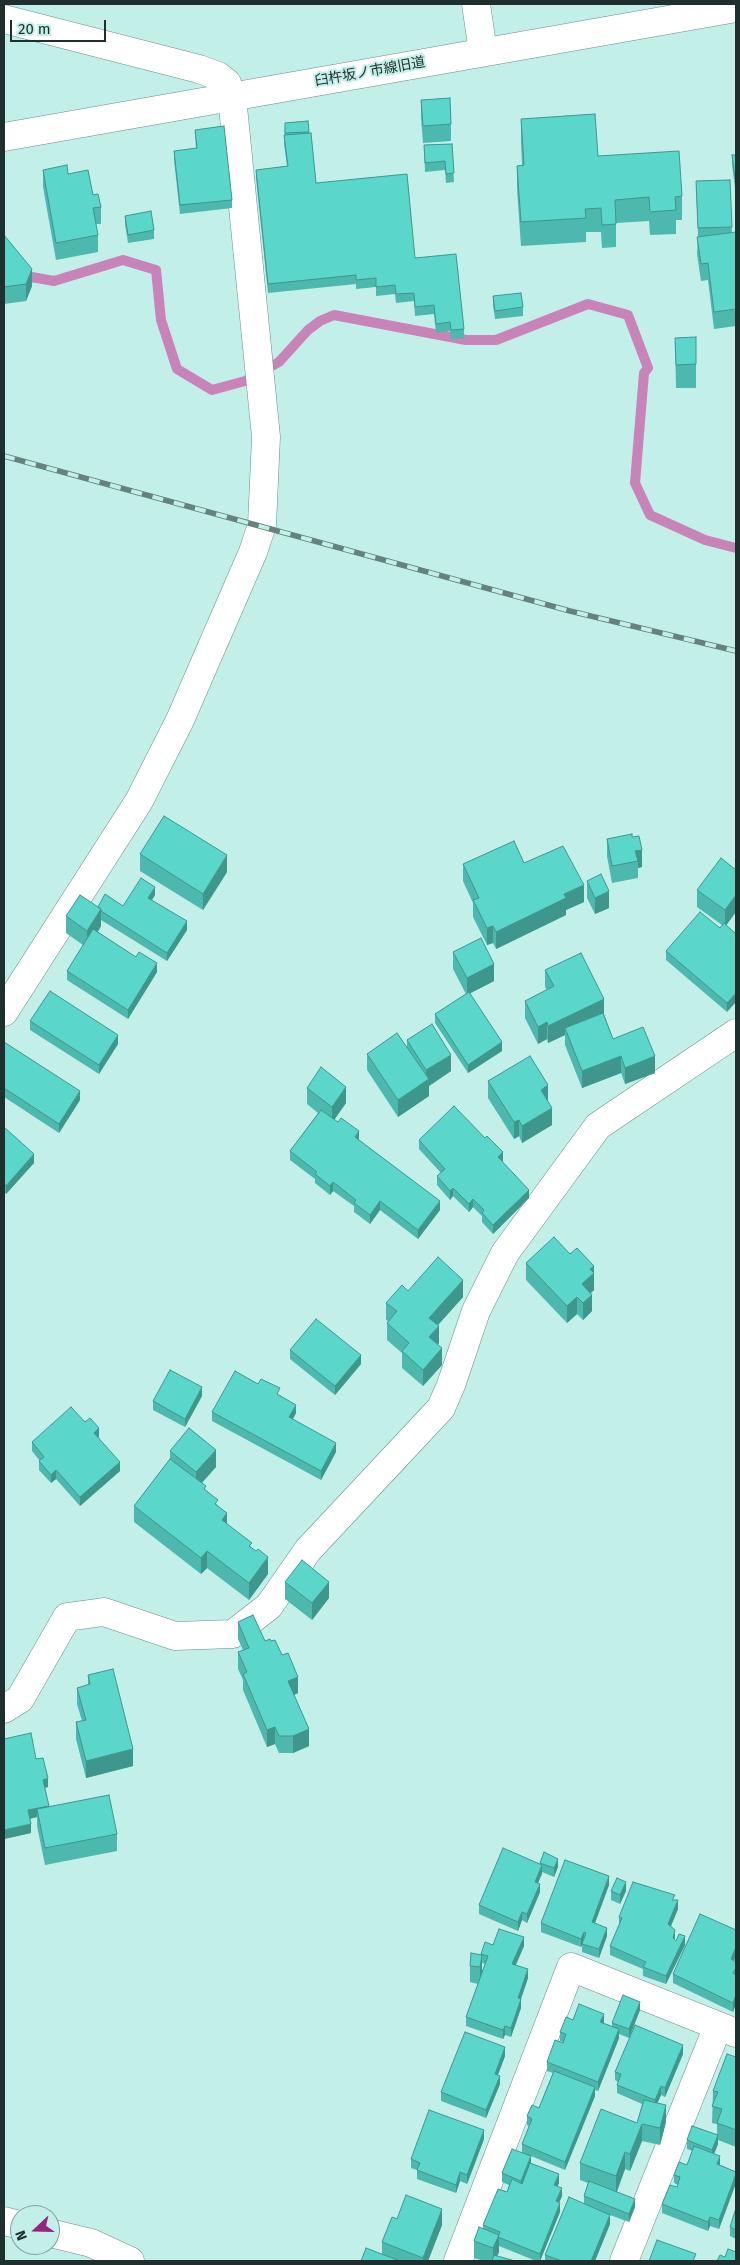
<!DOCTYPE html>
<html>
<head>
<meta charset="utf-8">
<style>
	body { margin:0 }
	#map { position:relative; width:740px; height:2265px; overflow:hidden; background:#c3efe9; font-family:"Fira Sans",sans-serif }
	canvas { display:block }
	.frame { position:absolute; inset:0; border:5px solid #1e2f2d; pointer-events:none }
	.north { position:absolute; left:10px; top:2205px; width:50px; height:50px; box-sizing:border-box; background:#c3efe9; border:1px solid #81a29e; border-radius:50%; rotate:249deg; font-size:14px; font-weight:700; line-height:20px; text-align:center; color:#1e2f2d }
	.north::after { content:''; display:block; margin:auto; width:18px; height:22px; background:#942382; clip-path:polygon(50% 0,100% 100%,50% 72%,0 100%) }
	.scale { position:absolute; left:10px; top:20px; width:96px; height:22px; box-sizing:border-box; border:2px solid #1e2f2d; border-top:0; padding-left:6px; font-size:15px; line-height:18px; white-space:nowrap; color:#1e2f2d; -webkit-text-stroke:4px #c3efe9; paint-order:stroke }
</style>
</head>
<body>
<div id="map">
<canvas width="740" height="2265"></canvas>
<div class="frame"></div>
<div class="north">N</div>
<div class="scale">20 m</div>
</div>
<script>
const context = document.querySelector('canvas').getContext('2d');
context.lineJoin = 'round';
const poly = rows => new Path2D(rows.map(r => 'M' + r).join(''));
function trace(path, color, width, dash) { context.strokeStyle = color; context.lineWidth = width; context.lineCap = dash ? 'butt' : 'round'; context.setLineDash(dash || []); context.stroke(path); }
function fillPath(path, color) { context.fillStyle = color; context.fill(path, 'evenodd'); }
function label(font, color, halo, rows, align = 'center') {
  context.font = font + ' "Fira Sans","Noto Sans JP",sans-serif'; context.lineWidth = 4; context.setLineDash([]); context.textBaseline = 'middle'; context.strokeStyle = halo; context.fillStyle = color; for (const [text, x, y, turn = 0] of rows) {
    context.save(); context.translate(x, y); context.rotate((+turn || 0) * Math.PI / 180); context.textAlign = isNaN(turn) ? turn : align; if (halo) context.strokeText(text, 0, 0); context.fillText(text, 0, 0); context.restore();
  }
}
const stream = poly([
	[20,275,54,281,123,260,156,270,161,320,177,369,212,390,245,381,279,362,308,330,320,321,334,315,466,340,496,340,588,304,628,315,648,368,644,373,635,483,650,515,705,540,736,548]
]);
const minor = poly([
	[476,4,483,52],
	[4,19,199,69,218,76,227,83,232,97,266,437,262,525,253,552,180,720,139,801,4,1012],
	[4,1709,20,1699,67,1617,104,1612,175,1636,233,1634,269,1606,308,1550,441,1408,451,1385,476,1311,505,1253,598,1126,736,1033],
	[4,2221,20,2225],
	[50,2233,91,2243,130,2261],
	[458,2261,571,1967,736,2033],
	[624,2261,718,2026]
]);
const tertiary = poly([
	[4,137,736,8]
]);
const rail = poly([
	[4,456,570,611,736,651]
]);
const wall = poly([
	[421,100,451,124,451,141,423,143,421,117],
	[521,119,682,196,682,220,676,220,676,234,650,235,649,221,616,223,616,247,602,248,601,232,586,232,586,242,521,246,517,189,517,166,522,165,521,142],
	[308,121,309,133,316,183,415,258,464,329,464,338,451,339,450,331,436,333,434,314,415,316,414,301,396,303,395,294,376,296,376,287,356,289,356,284,268,293,256,178,256,170,287,166,284,144,285,123],
	[195,130,232,200,232,208,180,214,174,160,174,151,196,149],
	[452,144,454,182,446,183,445,170,425,172,424,145],
	[732,155,736,155,736,188,735,188,732,164],
	[43,170,68,174,93,195,101,207,101,224,96,224,98,235,98,252,56,260,43,187],
	[730,180,732,233,736,232,736,326,714,329,708,280,701,281,697,254,698,237,696,181],
	[125,216,154,230,154,239,128,243,125,224],
	[4,235,32,286,26,301,4,304],
	[493,296,523,307,523,316,495,319,493,305],
	[675,338,696,364,696,388,676,388],
	[632,837,642,867,638,868,638,878,612,883,607,856,607,839],
	[140,854,227,872,203,910,140,871],
	[524,863,584,902,566,910,566,915,496,949,493,943,487,945,473,917,473,903,463,881,463,864],
	[736,870,736,912,726,925,736,934,727,1012,666,960,666,951,720,928,722,925,697,907,697,890],
	[587,881,609,908,595,914,587,898],
	[155,895,152,900,187,930,167,961,101,920,101,926,98,932,157,972,128,1019,67,980,67,971,83,945,66,933,66,916,98,907,123,906],
	[453,952,494,981,470,993,502,1051,468,1073,435,1023,435,1014,466,994,453,969],
	[545,970,604,1014,613,1039,655,1073,625,1084,621,1073,582,1088,565,1045,565,1035,548,1043,547,1039,538,1044,525,1018,525,1001,547,990,545,987],
	[30,1021,118,1044,99,1074,30,1030],
	[407,1040,451,1071,429,1086,429,1096,398,1117,367,1070,367,1054,407,1047],
	[4,1042,80,1100,59,1133,4,1097],
	[488,1081,552,1125,522,1143,519,1136,514,1139,488,1098],
	[307,1088,346,1103,334,1120,359,1140,440,1210,418,1239,380,1210,370,1224,354,1212,354,1206,333,1191,330,1195,315,1183,315,1179,290,1160,290,1151,318,1113,307,1104],
	[4,1127,34,1163,6,1194,4,1192],
	[419,1140,503,1161,502,1162,529,1198,493,1234,482,1222,482,1216,473,1207,469,1212,453,1196,450,1200,437,1185,437,1176,441,1173,419,1149],
	[570,1254,594,1273,594,1290,591,1293,592,1311,583,1320,577,1314,567,1323,526,1280,526,1263],
	[408,1291,463,1297,438,1325,439,1343,437,1345,442,1365,423,1386,402,1368,402,1353,387,1340,387,1323,388,1321,386,1320,386,1303],
	[290,1350,361,1364,335,1395,290,1359],
	[280,1395,296,1413,293,1419,336,1452,321,1480,212,1421,212,1412],
	[202,1396,185,1427,153,1410,153,1401],
	[85,1422,99,1437,98,1438,120,1471,80,1506,56,1479,51,1483,39,1470,39,1461,40,1461,32,1451,32,1442],
	[170,1451,216,1467,202,1483,206,1491,218,1506,227,1524,252,1548,268,1574,249,1600,207,1568,201,1574,134,1522,134,1506,170,1459],
	[285,1582,329,1598,312,1620,285,1599],
	[238,1622,265,1641,298,1693,294,1695,309,1746,293,1753,279,1753,275,1744,267,1747,243,1690,243,1680,238,1669,238,1652,243,1650,238,1639],
	[88,1675,133,1766,86,1778,76,1739,76,1722,82,1721,77,1704,77,1688,88,1685],
	[36,1759,48,1787,45,1788,49,1807,117,1834,117,1851,45,1865,37,1826,37,1817,30,1819,31,1833,4,1839],
	[540,1863,558,1867,554,1877,542,1872,538,1883,540,1892,527,1923,522,1920,518,1931,479,1914,479,1905,540,1864],
	[609,1885,595,1923,607,1936,599,1958,582,1952,582,1945,581,1947,541,1932,541,1923],
	[611,1891,626,1891,620,1904,611,1900],
	[675,1900,678,1909,671,1926,675,1939,675,1940,685,1945,666,1984,643,1976,643,1969,610,1955,610,1946,619,1925,619,1917],
	[736,1930,736,1956,734,1961,736,1962,736,2004,733,2012,673,1983,673,1974],
	[493,1945,524,1946,516,1965,528,1978,521,1999,521,2008,511,2037,505,2035,503,2039,466,2026,466,2017,478,1984,470,1982,470,1966,481,1955,481,1954],
	[482,1963,485,1964,482,1971],
	[640,2010,629,2038,619,2034,619,2038,598,2091,595,2090,595,2096,565,2170,531,2156,531,2163,559,2183,557,2186,562,2196,559,2202,560,2212,540,2261,536,2261,499,2246,499,2252,497,2256,515,2261,484,2261,474,2258,474,2241,483,2229,483,2225,507,2192,509,2185,502,2182,502,2173,522,2153,522,2144,529,2126,527,2125,527,2116,539,2108,553,2073,547,2071,547,2062,563,2043,563,2042,560,2041,560,2032,573,2020,603,2023,612,2026,612,2023],
	[683,2054,665,2097,661,2095,657,2103,666,2122,660,2145,642,2141,630,2171,625,2169,617,2192,635,2207,629,2222,610,2215,610,2224,595,2261,545,2261,545,2255,584,2204,584,2196,588,2183,580,2180,580,2163,637,2123,642,2104,617,2093,617,2085,618,2082,615,2080,615,2072],
	[505,2056,498,2075,500,2084,486,2118,441,2101,441,2092],
	[736,2057,736,2147,718,2140,718,2144,714,2154,720,2165,736,2172,736,2183,719,2229,710,2226,708,2231,662,2213,662,2204,677,2187,678,2185,674,2183,674,2175,687,2165,693,2151,687,2149,687,2140,717,2135,717,2124,712,2123,713,2091],
	[484,2139,467,2184,460,2181,456,2193,417,2179,417,2170,411,2168,411,2159],
	[736,2208,736,2239,730,2236,730,2227],
	[397,2219,442,2225,428,2261,361,2261,382,2254,382,2242]
]);
const shadedWall = poly([
	[32,269,32,286,26,301,26,284],
	[642,850,642,867,638,868,638,861,635,851],
	[227,855,227,872,203,910,203,894],
	[584,885,584,902,566,910,566,915,496,949,496,932,564,894],
	[155,887,155,895,148,906,148,898],
	[609,891,609,908,595,914,595,898],
	[736,895,736,912,725,927,725,910],
	[101,909,101,926,87,948,87,931],
	[187,921,187,930,167,961,167,953],
	[493,926,493,943,487,945,487,928],
	[157,963,157,972,128,1019,128,1010],
	[494,964,494,981,467,995,467,978],
	[736,993,736,1002,727,1012,727,1003],
	[604,999,604,1016,565,1028,565,1035,548,1043,548,1026],
	[547,1022,547,1039,538,1044,538,1027],
	[118,1035,118,1044,99,1074,99,1065],
	[502,1042,502,1051,468,1073,468,1065],
	[451,1055,451,1071,429,1086,429,1096,398,1117,398,1100,426,1080,426,1070],
	[621,1056,621,1073,582,1088,582,1071],
	[655,1056,655,1073,625,1084,625,1068],
	[548,1085,548,1102,541,1090],
	[346,1087,346,1103,332,1123,332,1107],
	[80,1091,80,1100,59,1133,59,1124],
	[552,1108,552,1125,522,1143,522,1126],
	[519,1120,519,1136,514,1139,514,1122],
	[359,1131,359,1140,355,1146,355,1137],
	[503,1152,503,1161,498,1166,498,1157],
	[34,1154,34,1163,6,1194,6,1186],
	[333,1182,333,1191,330,1195,330,1186],
	[453,1188,453,1196,450,1200,450,1191],
	[529,1190,529,1198,493,1234,493,1225],
	[473,1199,473,1207,469,1212,469,1204],
	[380,1201,380,1210,370,1224,370,1215],
	[440,1201,440,1210,418,1239,418,1230],
	[594,1266,594,1290,582,1301,582,1284,590,1269],
	[463,1280,463,1297,429,1335,429,1318],
	[592,1295,592,1311,583,1320,583,1303],
	[577,1297,577,1314,567,1323,567,1306],
	[439,1326,439,1343,429,1354,429,1337],
	[442,1348,442,1365,423,1386,423,1370],
	[361,1355,361,1364,335,1395,335,1386],
	[202,1387,202,1396,185,1427,185,1419],
	[296,1405,296,1413,289,1426,289,1417],
	[99,1428,99,1437,94,1442,94,1433],
	[336,1443,336,1452,321,1480,321,1471],
	[216,1450,216,1467,196,1489,196,1472],
	[120,1462,120,1471,80,1506,80,1497],
	[56,1470,56,1479,51,1483,51,1475],
	[227,1513,227,1530,222,1520],
	[207,1551,207,1568,201,1574,201,1558],
	[268,1557,268,1574,249,1600,249,1583],
	[329,1582,329,1598,312,1620,312,1603],
	[298,1677,298,1693,288,1698,288,1681],
	[275,1727,275,1744,267,1747,267,1730],
	[309,1729,309,1746,293,1753,293,1736],
	[133,1749,133,1766,86,1778,86,1761],
	[48,1778,48,1787,43,1788,43,1780],
	[49,1806,49,1814,37,1809,37,1817,28,1819,28,1810],
	[31,1824,31,1833,4,1839,4,1830],
	[558,1859,558,1867,554,1877,554,1868],
	[542,1865,542,1874,535,1890,535,1882],
	[609,1876,609,1885,592,1931,592,1922],
	[626,1882,626,1891,620,1904,620,1895],
	[540,1884,540,1892,527,1923,527,1914],
	[678,1900,678,1909,668,1933,668,1924],
	[522,1912,522,1920,518,1931,518,1922],
	[607,1928,607,1936,599,1958,599,1949],
	[675,1930,675,1939,673,1947,673,1938],
	[584,1932,584,1941,581,1947,581,1939],
	[685,1936,685,1945,666,1984,666,1976],
	[524,1937,524,1946,512,1973,512,1964],
	[736,1947,736,1956,731,1968,731,1959],
	[482,1955,482,1972,480,1984,480,1967],
	[528,1969,528,1978,518,2007,518,1998],
	[736,1995,736,2004,733,2012,733,2003],
	[521,1999,521,2008,511,2037,511,2028],
	[640,2002,640,2010,629,2038,629,2029],
	[604,2014,604,2022,600,2030,600,2022],
	[505,2026,505,2035,503,2039,503,2030],
	[619,2029,619,2038,598,2091,598,2082],
	[683,2045,683,2054,665,2097,665,2088],
	[505,2047,505,2056,495,2082,495,2074],
	[500,2076,500,2084,486,2118,486,2110],
	[661,2086,661,2095,655,2109,655,2100],
	[595,2087,595,2096,565,2170,565,2162],
	[666,2105,666,2122,660,2145,660,2128],
	[642,2124,642,2141,630,2171,630,2154],
	[484,2130,484,2139,467,2184,467,2175],
	[718,2135,718,2144,712,2159,712,2150],
	[625,2152,625,2169,616,2193,616,2176],
	[531,2156,531,2165,521,2189,521,2181],
	[720,2156,720,2165,717,2173,717,2164],
	[460,2172,460,2181,456,2193,456,2185],
	[559,2174,559,2183,554,2194,554,2185],
	[736,2174,736,2183,719,2229,719,2220],
	[562,2188,562,2196,556,2210,556,2201],
	[635,2199,635,2207,629,2222,629,2214],
	[560,2203,560,2212,540,2261,540,2254],
	[442,2209,442,2225,428,2261,423,2261,423,2258],
	[610,2215,610,2224,595,2261,591,2261],
	[710,2217,710,2226,708,2231,708,2222],
	[499,2235,499,2252,495,2261,493,2261,493,2248]
]);
const building = poly([
	[450,98,451,124,423,126,421,100,450,98],
	[595,114,598,156,679,151,682,196,675,197,676,210,650,212,649,197,615,200,616,224,602,225,601,208,585,209,586,218,521,222,517,166,524,165,521,119,595,114],
	[308,121,309,132,285,133,285,123,308,121],
	[224,126,232,200,180,205,174,151,197,148,195,130,224,126],
	[311,133,316,183,407,174,415,258,456,254,464,329,451,330,450,322,436,324,434,305,415,307,414,293,396,294,395,285,376,287,376,278,356,280,356,275,268,284,256,170,288,166,284,135,311,133],
	[452,144,454,173,446,174,445,161,425,163,424,145,452,144],
	[732,155,736,155,736,179,735,179,732,155],
	[67,165,68,174,88,170,93,195,98,194,101,207,93,208,98,235,56,243,43,170,67,165],
	[730,180,732,227,698,228,696,181,730,180],
	[151,211,154,230,128,235,125,216,151,211],
	[736,232,736,309,714,312,708,263,701,264,697,237,736,232],
	[4,235,32,269,26,284,4,287,4,235],
	[521,293,523,307,495,311,493,296,521,293],
	[696,337,696,364,676,365,675,338,696,337],
	[164,816,227,855,203,894,140,854,164,816],
	[632,834,632,837,639,836,642,850,635,851,638,861,612,866,607,839,632,834],
	[514,841,524,863,563,846,584,885,564,894,566,898,496,932,493,926,487,928,473,900,479,898,463,864,514,841],
	[721,858,736,870,736,895,725,910,697,890,721,858],
	[601,874,609,891,595,898,587,881,601,874],
	[141,878,155,887,148,898,187,921,167,953,101,911,101,909,98,907,105,894,123,906,141,878],
	[80,895,101,909,87,931,66,916,80,895],
	[700,912,720,928,724,923,736,934,736,993,727,1003,666,951,700,912],
	[93,929,136,957,139,952,157,963,128,1010,67,971,93,929],
	[481,938,494,964,467,978,453,952,481,938],
	[581,953,604,999,548,1026,547,1022,538,1027,525,1001,554,986,545,970,581,953],
	[50,991,118,1035,99,1065,30,1021,50,991],
	[469,992,502,1042,468,1065,435,1014,469,992],
	[603,1013,613,1039,643,1027,655,1056,625,1068,621,1056,582,1071,565,1028,603,1013],
	[432,1024,451,1055,426,1070,407,1040,432,1024],
	[397,1033,429,1079,398,1100,367,1054,397,1033],
	[4,1042,80,1091,59,1124,4,1088,4,1042],
	[530,1056,548,1085,541,1090,552,1108,522,1126,519,1120,514,1122,488,1081,530,1056],
	[321,1067,346,1087,332,1107,307,1088,321,1067],
	[454,1106,485,1138,487,1136,503,1152,498,1157,529,1190,493,1225,482,1213,484,1210,473,1199,469,1204,453,1188,450,1191,437,1176,445,1169,419,1140,454,1106],
	[321,1110,338,1122,341,1118,359,1131,355,1137,440,1201,418,1230,380,1201,370,1215,354,1203,356,1200,333,1182,330,1186,315,1174,317,1172,290,1151,321,1110],
	[4,1127,34,1154,6,1186,4,1183,4,1127],
	[554,1237,570,1254,577,1248,594,1266,590,1269,594,1273,582,1284,592,1295,583,1303,577,1297,567,1306,526,1263,554,1237],
	[438,1257,463,1280,429,1318,439,1326,429,1337,442,1348,423,1370,402,1351,409,1343,387,1323,397,1311,386,1303,402,1285,408,1291,438,1257],
	[316,1319,361,1355,335,1386,290,1350,316,1319],
	[170,1370,202,1387,185,1419,153,1401,170,1370],
	[235,1371,258,1384,261,1379,280,1388,277,1394,296,1405,289,1417,336,1443,321,1471,212,1412,235,1371],
	[71,1407,85,1422,90,1418,99,1428,94,1433,120,1462,80,1497,56,1470,51,1475,39,1461,44,1457,32,1442,71,1407],
	[189,1428,216,1450,196,1472,170,1451,189,1428],
	[170,1459,206,1486,204,1489,218,1500,215,1504,227,1513,222,1520,252,1543,249,1546,256,1551,258,1549,268,1557,249,1583,207,1551,201,1558,134,1506,170,1459],
	[302,1560,329,1582,312,1603,285,1582,302,1560],
	[253,1615,265,1641,270,1639,271,1641,275,1640,282,1655,288,1653,298,1677,288,1681,309,1729,293,1736,279,1736,275,1727,267,1730,243,1674,247,1672,238,1652,249,1648,238,1622,253,1615],
	[113,1669,133,1749,86,1761,76,1722,86,1720,77,1688,90,1684,88,1675,113,1669],
	[31,1733,36,1759,43,1758,48,1778,43,1780,49,1806,28,1810,31,1824,4,1830,4,1739,31,1733],
	[109,1795,117,1834,45,1848,37,1809,109,1795],
	[503,1848,542,1865,535,1882,540,1884,527,1914,522,1912,518,1922,479,1905,503,1848],
	[544,1852,558,1859,554,1868,540,1863,544,1852],
	[565,1860,609,1876,592,1922,607,1928,599,1949,582,1944,586,1933,584,1932,581,1939,541,1923,565,1860],
	[617,1878,626,1882,620,1895,611,1891,617,1878],
	[633,1882,675,1895,672,1900,678,1900,668,1924,675,1930,673,1938,676,1941,679,1934,685,1936,666,1976,643,1967,646,1962,610,1946,622,1918,619,1917,633,1882],
	[700,1914,736,1930,736,1947,731,1959,736,1962,736,1968,733,1973,736,1975,736,1995,733,2003,673,1974,700,1914],
	[499,1929,524,1937,512,1964,528,1969,518,1998,521,1999,511,2028,505,2026,503,2030,466,2017,488,1956,481,1954,485,1942,493,1945,499,1929],
	[471,1953,482,1955,480,1967,470,1966,471,1953],
	[623,1995,640,2002,629,2029,612,2023,623,1995],
	[579,2004,604,2014,600,2022,619,2029,598,2082,547,2062,555,2040,563,2043,566,2034,560,2032,566,2017,573,2020,579,2004],
	[635,2025,683,2045,665,2088,661,2086,655,2100,617,2085,621,2074,615,2072,635,2025],
	[465,2032,505,2047,495,2074,500,2076,486,2110,441,2092,465,2032],
	[727,2054,736,2057,736,2130,717,2123,722,2109,712,2106,718,2092,713,2091,727,2054],
	[554,2071,595,2087,565,2162,522,2144,532,2119,527,2116,532,2105,539,2108,554,2071],
	[644,2100,666,2105,660,2128,642,2124,630,2154,625,2152,616,2176,580,2163,601,2109,637,2123,644,2100],
	[429,2110,484,2130,467,2175,460,2172,456,2185,417,2170,420,2163,411,2159,429,2110],
	[692,2126,718,2135,712,2150,687,2140,692,2126],
	[694,2146,720,2156,717,2164,736,2172,736,2174,719,2220,710,2217,708,2222,662,2204,670,2185,677,2187,680,2177,674,2175,679,2162,687,2165,694,2146],
	[512,2149,531,2156,521,2181,502,2173,512,2149],
	[530,2163,559,2174,554,2185,562,2188,556,2201,560,2203,540,2254,498,2237,500,2232,483,2225,498,2189,507,2192,512,2179,522,2184,530,2163],
	[589,2181,635,2199,629,2214,584,2196,589,2181],
	[406,2195,442,2209,423,2258,382,2242,392,2217,397,2219,406,2195],
	[569,2197,610,2215,591,2261,562,2261,545,2255,569,2197],
	[736,2208,736,2230,730,2227,736,2208],
	[479,2227,499,2235,493,2248,474,2241,479,2227],
	[657,2240,696,2254,693,2261,649,2261,657,2240],
	[366,2248,400,2261,361,2261,366,2248],
	[728,2249,736,2252,736,2261,717,2261,720,2255,725,2257,728,2249],
	[494,2255,515,2261,492,2261,494,2255]
]);
const streetNames = [
	["臼杵坂ノ市線旧道",370,72,-10]
];
trace(stream, '#c883b9', 10);
trace(minor, '#668f8a', 29);
trace(tertiary, '#668f8a', 29);
trace(minor, '#fff', 28);
trace(tertiary, '#fff', 28);
trace(rail, '#65827e', 5.5);
trace(rail, '#c3efe9', 4, [11]);
fillPath(wall, '#4db8ae');
fillPath(shadedWall, '#3f968d');
fillPath(building, '#5ad6ca');
trace(building, '#3f968d', 1);
label('14px', '#1e2f2d', '#c3efe9', streetNames);
</script>
</body>
</html>
